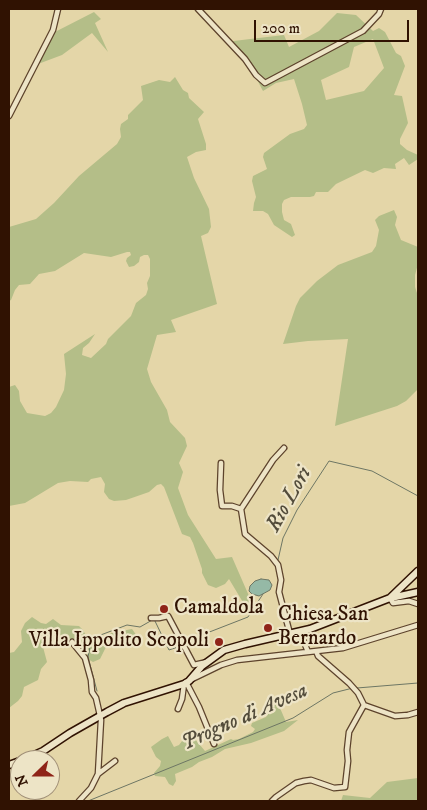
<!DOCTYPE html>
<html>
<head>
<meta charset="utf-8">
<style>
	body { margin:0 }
	#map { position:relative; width:427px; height:810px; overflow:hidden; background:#e4d6a8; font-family:"IM FELL DW Pica",serif }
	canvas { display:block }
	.frame { position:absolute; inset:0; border:10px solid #301202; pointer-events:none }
	.north { position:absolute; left:10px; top:750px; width:50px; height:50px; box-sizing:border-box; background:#ede4c6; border:1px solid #a19078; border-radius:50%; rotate:248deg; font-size:14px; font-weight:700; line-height:20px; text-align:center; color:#301202 }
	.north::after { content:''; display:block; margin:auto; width:18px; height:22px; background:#8f2418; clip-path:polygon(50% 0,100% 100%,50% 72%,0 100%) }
	.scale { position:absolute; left:254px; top:20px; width:155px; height:22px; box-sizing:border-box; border:2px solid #301202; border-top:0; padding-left:6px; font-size:15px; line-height:18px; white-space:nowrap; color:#301202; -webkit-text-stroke:4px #ede4c6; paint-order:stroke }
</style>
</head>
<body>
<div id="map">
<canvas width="427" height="810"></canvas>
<div class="frame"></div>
<div class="north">N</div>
<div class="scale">200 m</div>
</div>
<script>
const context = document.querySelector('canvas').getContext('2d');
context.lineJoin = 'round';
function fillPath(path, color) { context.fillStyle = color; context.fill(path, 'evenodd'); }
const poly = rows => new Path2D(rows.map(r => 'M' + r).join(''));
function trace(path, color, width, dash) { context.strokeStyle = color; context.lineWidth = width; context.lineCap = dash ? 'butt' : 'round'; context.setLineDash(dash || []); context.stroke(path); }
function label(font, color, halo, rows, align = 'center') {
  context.font = font + ' "IM FELL DW Pica",serif'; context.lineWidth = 4.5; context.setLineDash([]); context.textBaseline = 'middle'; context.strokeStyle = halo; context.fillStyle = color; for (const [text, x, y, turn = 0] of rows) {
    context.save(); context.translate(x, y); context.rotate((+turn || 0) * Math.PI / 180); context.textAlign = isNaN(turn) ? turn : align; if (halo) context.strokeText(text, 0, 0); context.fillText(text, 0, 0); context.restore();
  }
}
const green = poly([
	[94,12,101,19,95,23,108,52,92,33,62,55,38,64,53,33],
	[337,13,356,15,373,31,379,28,385,32,396,53,401,56,405,66,394,95,402,96,408,123,400,139,400,144,407,150,418,155,418,159,409,165,404,158,395,164,396,169,384,168,373,173,365,170,336,184,328,192,316,192,314,196,310,197,291,197,284,200,282,204,282,212,284,220,291,224,295,235,292,237,274,225,268,214,263,211,253,211,254,203,256,197,252,181,253,176,267,169,263,157,264,153,290,134,304,129,307,125,302,104,294,79,276,83,263,91,248,63,225,42,284,35,289,47,319,31],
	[373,39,384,68,364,91,326,100,321,80,349,67,354,47],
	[175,77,183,90,188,93,189,98,204,112,198,119,206,144,206,150,196,152,187,157,194,178,209,209,211,227,208,233,201,236,217,304,171,320,176,332,157,335,147,369,151,382,167,410,170,422,185,438,187,446,179,463,183,472,178,488,188,515,216,559,232,557,256,612,250,614,229,579,225,584,216,588,208,585,202,573,202,569,193,543,190,537,182,534,164,487,161,484,157,485,149,492,126,500,114,501,109,499,104,492,105,484,101,477,91,479,88,482,70,481,58,483,25,503,9,506,9,387,15,385,19,391,20,401,27,413,45,416,51,413,56,407,64,390,66,374,64,354,95,334,89,343,83,348,82,355,91,358,106,344,108,339,131,316,136,303,146,295,148,289,147,283,150,276,150,259,148,255,144,255,140,257,139,262,134,266,129,267,126,261,127,258,131,255,130,252,127,252,111,257,84,253,55,271,39,274,30,284,19,285,15,290,11,300,9,301,9,227,36,219,54,203,79,176,117,144,121,137,120,129,121,124,128,119,128,115,143,100,141,86,159,80,170,82],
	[394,210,397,217,395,225,401,240,418,247,418,264,415,275,415,287,418,296,418,389,406,401,397,406,335,426,348,339,308,341,283,344,296,306,300,298,317,281,338,265,372,252,376,246,379,230,375,220,379,216],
	[32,617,41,623,46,624,53,619,61,625,79,626,83,630,89,641,96,646,111,633,132,629,137,636,125,640,115,641,107,645,100,659,93,662,86,658,84,654,68,640,57,639,43,647,47,662,41,669,38,680,24,687,22,696,18,701,9,708,9,653,14,652,22,642,21,631,25,623],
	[277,701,286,722,298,720,284,731,251,743,225,749,212,757,199,762,192,767,175,774,176,781,173,786,169,784,165,777,155,776,154,773,160,766,161,761,156,757,151,747,162,739,168,736,174,747,179,745,189,732,205,751,231,739,233,740,239,739,253,732,255,729,251,726,252,723,266,717],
	[418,778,418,801,341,801,343,795,370,798,387,782]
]);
const water = poly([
	[261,579,269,580,272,585,270,590,259,596,252,594,249,591,250,586,255,581,261,579]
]);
const stream = poly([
	[278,560,283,538,297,510,329,461,372,471,418,496],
	[184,644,194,638,248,617,263,594],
	[357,688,418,683],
	[97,691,88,657,90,647,98,636,127,625,140,627,154,619,169,650,181,646],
	[88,801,293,718,333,693,353,688]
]);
const street = poly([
	[198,9,245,59,256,75,265,83,363,31,379,14,381,9],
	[9,116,53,30,58,9],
	[284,448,273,460,241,509,245,534,271,556,278,565,281,580,279,592,290,634],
	[221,463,220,490,222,506,232,506,241,509],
	[390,598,393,603,409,601,418,604],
	[151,618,159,618,168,616,194,665,207,662],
	[300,632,308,652],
	[72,642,85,658,91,680,92,692,96,698,101,720,98,774,91,788,79,801],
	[190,680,221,665,237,660,343,648,418,625],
	[186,682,199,707,214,744],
	[364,705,395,716,408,715,418,712],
	[178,709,182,699,184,684],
	[98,774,115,761],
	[272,801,276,797,296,783,304,781,311,780,334,788,345,787,348,761,347,750,349,732,364,705,358,693,349,683,318,656,316,651]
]);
const secondary = poly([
	[391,598,418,592],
	[23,760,43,751,70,733,107,712,124,703,184,684,189,681,202,666,224,650,245,644,310,629,390,598,418,571],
	[9,765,20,761]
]);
const markers = [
	[164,609,5,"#8f2418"],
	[268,628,5,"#8f2418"],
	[219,642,5,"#8f2418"]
];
const poiNames = [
	["Camaldola",174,609],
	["Chiesa San",278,616],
	["Bernardo",278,640],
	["Villa Ippolito Scopoli",209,642,"right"]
];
const waterNames = [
	["Rio Lori",290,500,-61],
	["Progno di Avesa",245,718,-24]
];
fillPath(green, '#b4be88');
fillPath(water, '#95b9a6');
trace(water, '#6d7664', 1);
trace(stream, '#6d7664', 1);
trace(street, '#5d432c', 7);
trace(secondary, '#301202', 9);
trace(street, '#ede4c6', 4.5);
trace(secondary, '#ede4c6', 6);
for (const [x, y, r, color] of markers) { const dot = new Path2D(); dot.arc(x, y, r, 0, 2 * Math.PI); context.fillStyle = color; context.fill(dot); trace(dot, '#ede4c6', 2); }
label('21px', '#301202', '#ede4c6', poiNames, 'left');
label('italic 22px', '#534c3b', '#ede4c6', waterNames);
</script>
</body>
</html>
